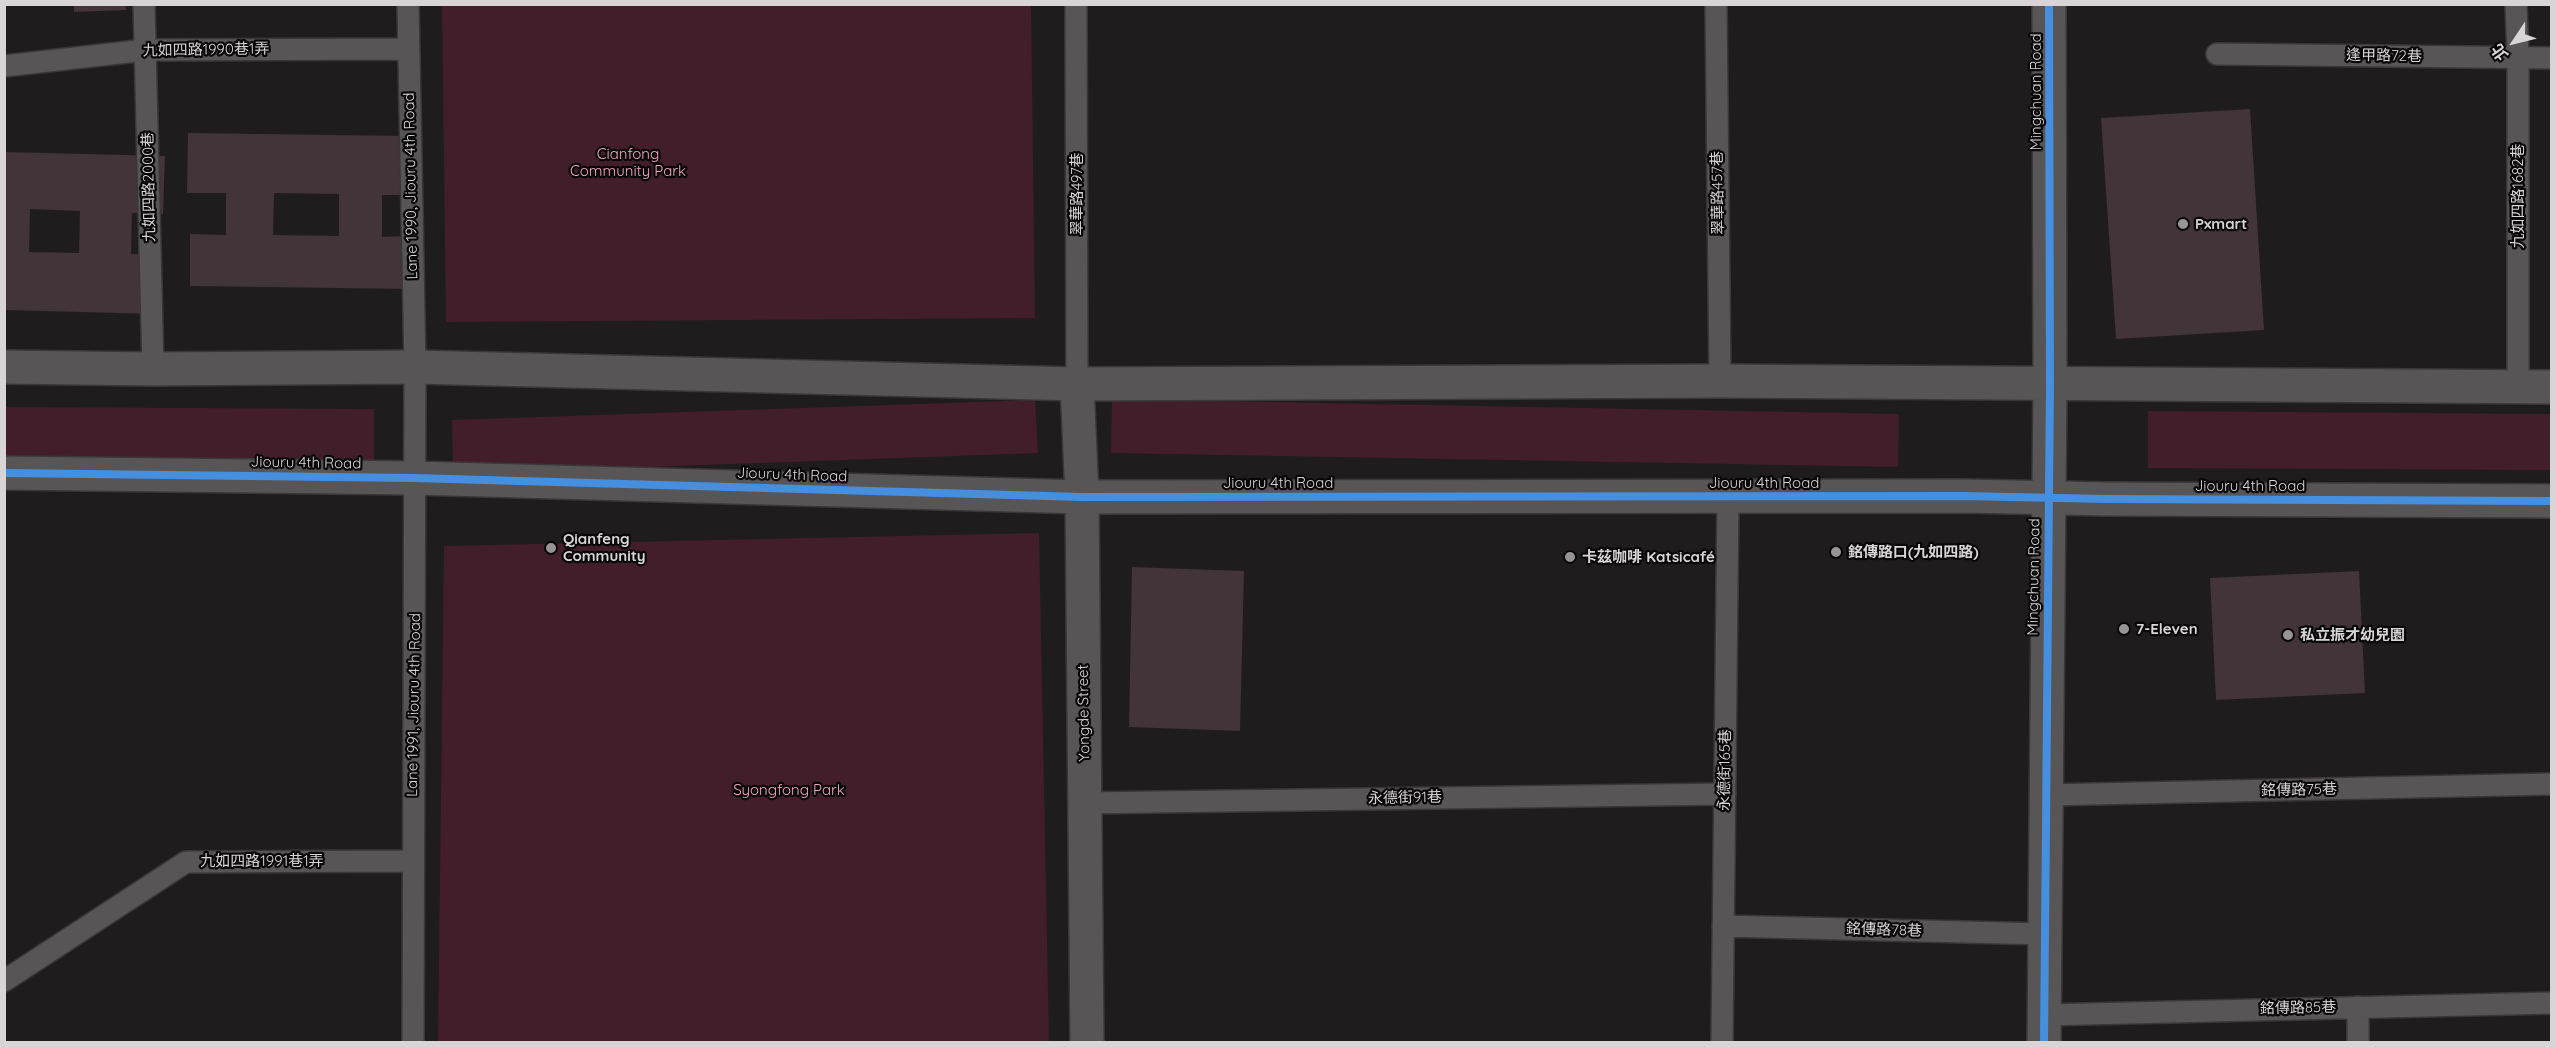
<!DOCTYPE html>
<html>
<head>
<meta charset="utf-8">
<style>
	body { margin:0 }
	#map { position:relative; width:2556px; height:1047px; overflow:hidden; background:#1f1c1d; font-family:Quicksand,"Noto Sans TC",sans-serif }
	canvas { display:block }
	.frame { position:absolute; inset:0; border:6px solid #d9d5d6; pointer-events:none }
	.north { position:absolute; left:2484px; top:12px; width:60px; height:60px; -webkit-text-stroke:4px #080707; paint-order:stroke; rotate:235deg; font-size:16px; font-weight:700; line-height:24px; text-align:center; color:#d9d5d6 }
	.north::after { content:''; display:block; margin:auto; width:21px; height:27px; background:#d9d5d6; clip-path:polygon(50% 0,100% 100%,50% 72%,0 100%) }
</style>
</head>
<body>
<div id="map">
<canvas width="2556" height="1047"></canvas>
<div class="frame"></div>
<div class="north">北</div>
</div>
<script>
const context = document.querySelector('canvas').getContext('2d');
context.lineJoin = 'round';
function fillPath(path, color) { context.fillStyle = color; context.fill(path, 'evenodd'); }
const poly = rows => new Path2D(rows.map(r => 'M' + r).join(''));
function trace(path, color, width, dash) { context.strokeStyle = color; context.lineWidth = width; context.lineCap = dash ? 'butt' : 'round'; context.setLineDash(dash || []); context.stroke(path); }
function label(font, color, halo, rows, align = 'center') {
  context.font = font + ' Quicksand,"Noto Sans TC",sans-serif'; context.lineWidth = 4.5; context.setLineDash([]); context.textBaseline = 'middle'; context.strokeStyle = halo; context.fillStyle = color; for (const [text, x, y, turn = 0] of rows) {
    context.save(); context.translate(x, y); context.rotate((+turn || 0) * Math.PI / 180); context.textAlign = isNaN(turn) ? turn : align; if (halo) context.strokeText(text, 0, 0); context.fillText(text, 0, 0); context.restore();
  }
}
const green = poly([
	[442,5,1031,5,1035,318,446,322],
	[1112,399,1899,414,1898,467,1111,453],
	[1035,400,1038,453,453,474,452,420],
	[5,407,374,409,374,463,5,461],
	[2148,411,2551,414,2551,470,2148,468],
	[1039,533,1049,1042,438,1042,444,546]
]);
const building = poly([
	[74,4,125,4,126,10,74,12],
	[2250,109,2264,330,2116,339,2101,118],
	[188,133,407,136,407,195,382,195,382,237,412,236,411,289,190,286,190,234,226,235,226,193,187,193],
	[274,193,339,194,339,236,273,235],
	[4,152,165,156,163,214,132,213,131,254,157,255,156,314,4,310],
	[30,209,80,211,79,253,29,252],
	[1132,567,1244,571,1240,731,1129,727],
	[2359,571,2365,693,2216,700,2210,578]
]);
const service = poly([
	[144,4,153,369],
	[408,4,415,367,413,1042],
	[1076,4,1077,384],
	[1716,4,1720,381],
	[2516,4,2518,57,2518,387],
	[2217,54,2552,58],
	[4,66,146,50,408,49],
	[2046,795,2552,784],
	[1085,803,1725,794],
	[1723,926,2045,934],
	[4,981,186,862,412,861],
	[2044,1015,2552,1003],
	[1722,1042,1728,497],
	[2358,1042,2358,1007]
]);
const minor = poly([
	[1077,384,1082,497,1087,1042],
	[2044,1042,2050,383,2049,4]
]);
const tertiary = poly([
	[4,367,153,369,415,367,1077,384,1720,381,2552,387],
	[4,473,414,478,1082,497,1964,496,2107,499,2552,501]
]);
const cycleway = poly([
	[4,473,414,478,1082,497,1964,496,2107,499,2552,501],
	[2044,1042,2050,383,2049,4]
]);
const markers = [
	[2183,224,6,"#989495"],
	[551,548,6,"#989495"],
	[1836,552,6,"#989495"],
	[1570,557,6,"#989495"],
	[2124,629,6,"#989495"],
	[2288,635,6,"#989495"]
];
const streetNames = [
	["九如四路1990巷1弄",206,50,-1],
	["逢甲路72巷",2384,56,1],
	["Mingchuan Road",2036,92,-90],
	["Lane 1990, Jiouru 4th Road",411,186,-91],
	["九如四路2000巷",149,187,-91],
	["翠華路457巷",1718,193,-91],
	["翠華路497巷",1077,194,-90],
	["九如四路1682巷",2518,196,-90],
	["Jiouru 4th Road",306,463,1],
	["Jiouru 4th Road",792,475,2],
	["Jiouru 4th Road",1278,483],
	["Jiouru 4th Road",1764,483],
	["Jiouru 4th Road",2250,486],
	["Mingchuan Road",2034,577,-89],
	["Lane 1991, Jiouru 4th Road",414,705,-89],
	["Yongde Street",1084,713,-91],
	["永德街165巷",1725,770,-89],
	["銘傳路75巷",2299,790,-1],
	["永德街91巷",1405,798,-1],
	["九如四路1991巷1弄",262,861],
	["銘傳路78巷",1884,930,2],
	["銘傳路85巷",2298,1008,-1]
];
const parkNames = [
	["Cianfong",628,154],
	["Community Park",628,171],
	["Syongfong Park",789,790]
];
const poiNames = [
	["Pxmart",2195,224],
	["Qianfeng",563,539],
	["Community",563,556],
	["銘傳路口(九如四路)",1848,552],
	["卡茲咖啡 Katsicafé",1582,557],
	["7-Eleven",2136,629],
	["私立振才幼兒園",2300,635]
];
fillPath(green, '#411e29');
fillPath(building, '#423439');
trace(service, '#3b3738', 24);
trace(minor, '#3b3738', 36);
trace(tertiary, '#3b3738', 36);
trace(service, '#575555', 21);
trace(minor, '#575555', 33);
trace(tertiary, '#575555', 33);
trace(cycleway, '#468fdf', 8);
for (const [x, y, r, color] of markers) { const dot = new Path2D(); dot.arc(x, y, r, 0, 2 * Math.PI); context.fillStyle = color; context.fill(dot); trace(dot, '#080707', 2); }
label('15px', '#d9d5d6', '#080707', streetNames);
label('15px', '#fba7c0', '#080707', parkNames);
label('bold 15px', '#d9d5d6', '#080707', poiNames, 'left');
</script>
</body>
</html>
